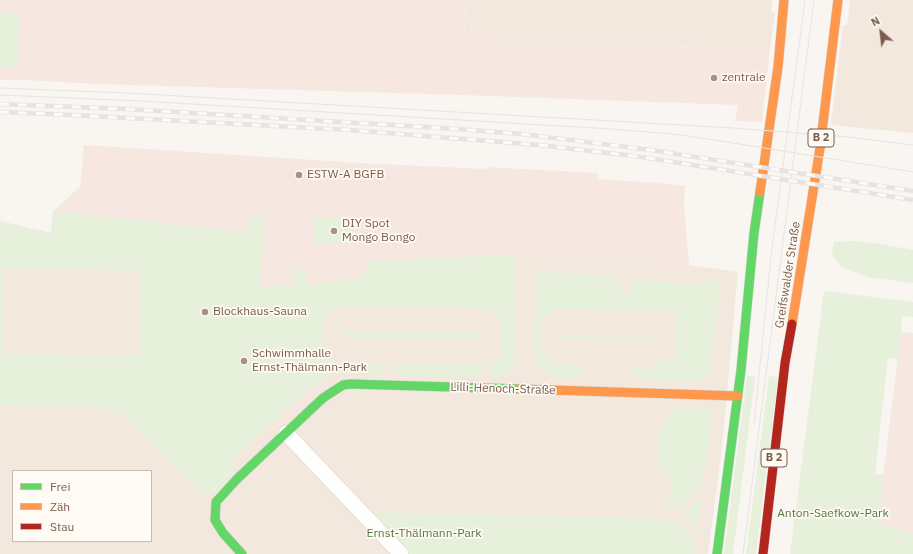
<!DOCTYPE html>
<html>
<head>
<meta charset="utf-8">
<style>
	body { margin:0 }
	#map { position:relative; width:913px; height:554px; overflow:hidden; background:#f9f5f0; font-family:"IBM Plex Sans",sans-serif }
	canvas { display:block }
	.legend { position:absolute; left:12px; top:470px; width:140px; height:72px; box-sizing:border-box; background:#fffaf3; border:1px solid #cabbb1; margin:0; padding:5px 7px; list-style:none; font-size:12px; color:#7a5c4d }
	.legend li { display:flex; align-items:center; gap:8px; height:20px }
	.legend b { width:20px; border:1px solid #cabbb1 }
	.north { position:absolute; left:861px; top:12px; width:40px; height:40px; -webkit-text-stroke:3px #fffaf3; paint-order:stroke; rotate:332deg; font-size:11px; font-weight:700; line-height:16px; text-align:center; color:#7a5c4d }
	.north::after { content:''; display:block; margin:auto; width:14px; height:18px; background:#7a5c4d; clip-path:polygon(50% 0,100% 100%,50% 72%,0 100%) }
</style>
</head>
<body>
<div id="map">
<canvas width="913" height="554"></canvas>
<ul class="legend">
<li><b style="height:5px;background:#63d668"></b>Frei</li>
<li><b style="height:5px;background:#ff974d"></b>Zäh</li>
<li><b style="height:5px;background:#b3261e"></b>Stau</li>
</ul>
<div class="north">N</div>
</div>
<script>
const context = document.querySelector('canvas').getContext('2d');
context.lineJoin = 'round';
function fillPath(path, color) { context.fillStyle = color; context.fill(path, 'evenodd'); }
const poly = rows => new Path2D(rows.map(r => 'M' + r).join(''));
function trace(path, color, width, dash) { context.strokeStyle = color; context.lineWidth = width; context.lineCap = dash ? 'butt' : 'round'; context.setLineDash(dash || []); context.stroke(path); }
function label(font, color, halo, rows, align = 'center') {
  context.font = font + ' "IBM Plex Sans",sans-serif'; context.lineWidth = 3.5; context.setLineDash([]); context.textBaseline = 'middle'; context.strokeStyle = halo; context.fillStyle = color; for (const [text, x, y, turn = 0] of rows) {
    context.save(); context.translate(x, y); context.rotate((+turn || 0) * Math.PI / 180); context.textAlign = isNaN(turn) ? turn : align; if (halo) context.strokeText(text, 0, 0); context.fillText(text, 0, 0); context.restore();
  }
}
const residential = poly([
	[466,0,772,0,771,12,775,13,770,48,700,47,464,39],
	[851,0,913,0,913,133,831,125,843,25,847,25,850,2],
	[0,221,245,282,368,261,478,256,537,256,689,265,738,272,722,447,708,554,0,554],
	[13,471,151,471,151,541,13,541]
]);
const commercial = poly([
	[0,0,466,0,464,39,700,47,770,48,762,122,735,121,738,105,461,95,99,84,23,80,0,80],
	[84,145,360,163,485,169,486,167,597,173,597,179,671,184,685,186,684,204,689,265,537,256,478,256,368,261,363,277,307,285,304,268,294,270,295,284,258,287,51,233,53,211,80,187],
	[901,332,913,333,913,533,899,531,900,528,877,525]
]);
const green = poly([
	[0,12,20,13,17,67,0,67],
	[53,211,246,232,249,215,266,216,259,287,295,284,293,270,304,268,308,285,363,277,368,261,478,256,516,256,516,355,509,373,502,377,491,377,490,374,489,365,494,365,494,358,501,357,501,318,495,317,494,309,334,306,334,314,328,314,323,323,323,353,332,353,332,374,312,386,235,457,234,475,218,491,207,494,201,492,132,423,118,413,105,409,0,405,0,221,51,233],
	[3,268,140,271,139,356,1,354],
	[315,217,355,218,354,244,314,243],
	[851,241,875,243,913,250,913,283,868,277,842,268,832,255,834,242],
	[536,270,620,278,619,291,621,293,626,294,632,293,634,279,636,279,702,285,704,284,706,279,722,279,709,375,699,381,636,380,633,375,633,367,654,367,655,360,676,360,676,312,551,309,551,316,542,316,541,356,555,357,555,366,581,366,579,377,556,378,540,368,535,359],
	[824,291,913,302,913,317,902,316,901,332,898,359,888,358,875,474,884,475,877,525,900,528,899,531,913,533,913,554,790,554],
	[344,331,482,334,482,340,344,337],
	[562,336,657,337,657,342,562,340],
	[337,362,384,363,384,370,381,375,336,374],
	[394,363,481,364,481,372,478,377,396,376,394,371],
	[747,376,755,377,733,554,724,554],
	[769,376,778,377,756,554,746,554],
	[676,406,698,407,712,413,712,415,706,472,702,472,700,488,679,510,675,510,674,506,671,506,666,500,671,495,671,478,658,462,659,433],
	[700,498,697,530,686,519,685,512],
	[374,512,667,519,681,523,693,537,692,545,697,545,696,554,406,554,372,513]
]);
const street = poly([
	[286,433,401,554]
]);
const fast = poly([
	[242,554,223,533,215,520,216,502,237,479,323,398,343,385,350,384,520,389],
	[717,554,741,370,754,233,760,192]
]);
const slow = poly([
	[760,192,778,67,784,0],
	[792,324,820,148,838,0],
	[520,389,738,396]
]);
const jam = poly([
	[763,554,785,363,792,324]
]);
const tram = poly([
	[0,88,127,93,733,128,849,137,913,145],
	[0,95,141,101,611,129,673,134,721,141,913,172],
	[754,425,771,256,805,0],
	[743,554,814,0]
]);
const rail = poly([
	[0,104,126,109,458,129,522,134,651,150,913,191],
	[0,112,72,115,349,130,539,145,642,157,913,200]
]);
const markers = [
	[714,78,4,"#a69286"],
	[299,175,4,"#a69286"],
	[334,231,4,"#a69286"],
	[205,312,4,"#a69286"],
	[244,361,4,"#a69286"]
];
const shields = [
	[821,138,26],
	[774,458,26]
];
const shieldNames = [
	["B 2",821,138],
	["B 2",774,458]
];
const poiNames = [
	["zentrale",722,78],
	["ESTW-A BGFB",307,175],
	["DIY Spot",342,224],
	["Mongo Bongo",342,238],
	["Blockhaus-Sauna",213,312],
	["Schwimmhalle",252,354],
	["Ernst-Thälmann-Park",252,368]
];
const streetNames = [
	["Greifswalder Straße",788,275,-81],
	["Lilli-Henoch-Straße",503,389,2]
];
const parkNames = [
	["Anton-Saefkow-Park",833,514],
	["Ernst-Thälmann-Park",424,534]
];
fillPath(residential, '#f2e8de');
fillPath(commercial, '#f6e8e1');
fillPath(green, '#e7f0db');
trace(street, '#d7d1cb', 16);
trace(fast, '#d9d2cb', 10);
trace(slow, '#d9d2cb', 10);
trace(jam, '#d9d2cb', 10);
trace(street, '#fefefd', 15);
trace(fast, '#63d668', 9);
trace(slow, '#ff974d', 9);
trace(jam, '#b3261e', 9);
trace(tram, '#e6e3e7', 1);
trace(rail, '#e6e3e7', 4.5);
trace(rail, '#fffaf3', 3, [9]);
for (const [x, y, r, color] of markers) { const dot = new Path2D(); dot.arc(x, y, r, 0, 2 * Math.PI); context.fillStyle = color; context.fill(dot); trace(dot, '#fffaf3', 1.5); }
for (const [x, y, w] of shields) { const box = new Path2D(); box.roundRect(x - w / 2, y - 9, w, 18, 3); context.fillStyle = '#fffaf3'; context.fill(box); trace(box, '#7a5c4d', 1); }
label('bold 11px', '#7a5c4d', null, shieldNames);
label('12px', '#7a5c4d', '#fffaf3', poiNames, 'left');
label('12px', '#7a5c4d', '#fffaf3', streetNames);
label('12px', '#537a41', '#fffaf3', parkNames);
</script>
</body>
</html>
